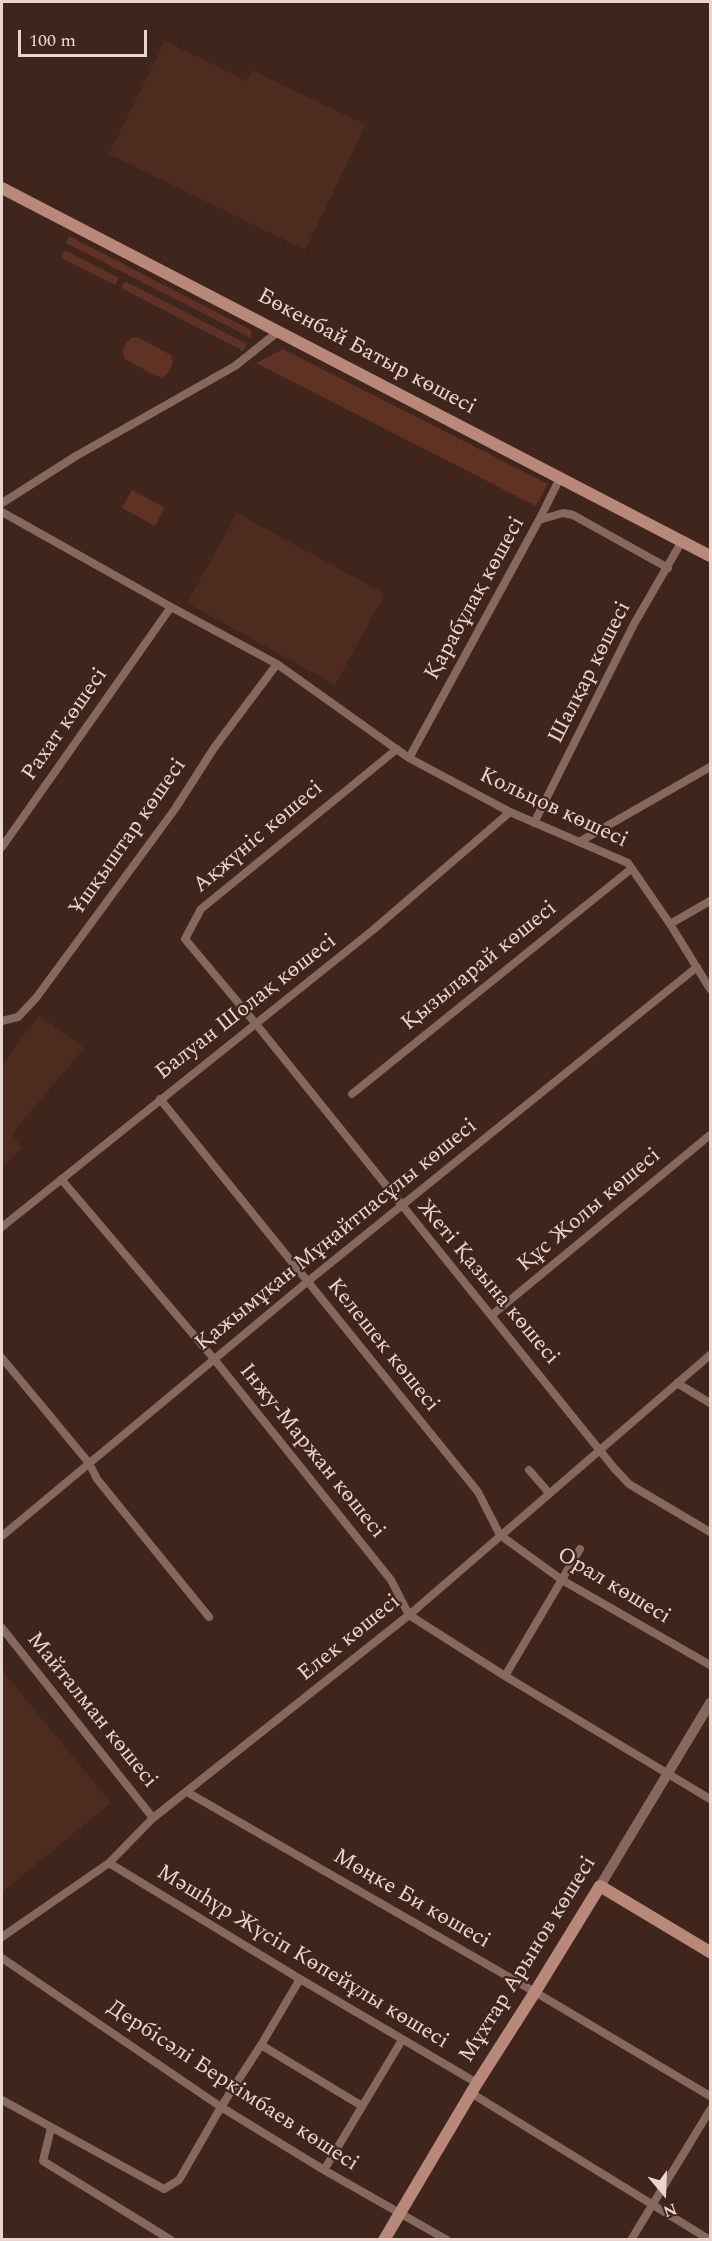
<!DOCTYPE html>
<html>
<head>
<meta charset="utf-8">
<style>
	body { margin:0 }
	#map { position:relative; width:712px; height:2241px; overflow:hidden; background:#40251c; font-family:Spectral,serif }
	canvas { display:block }
	.frame { position:absolute; inset:0; border:3px solid #e9d6d0; pointer-events:none }
	.north { position:absolute; left:634px; top:2163px; width:60px; height:60px; -webkit-text-stroke:4px #40251c; paint-order:stroke; rotate:161deg; font-size:16px; font-weight:700; line-height:24px; text-align:center; color:#e9d6d0 }
	.north::after { content:''; display:block; margin:auto; width:21px; height:27px; background:#e9d6d0; clip-path:polygon(50% 0,100% 100%,50% 72%,0 100%) }
	.scale { position:absolute; left:18px; top:30px; width:129px; height:27px; box-sizing:border-box; border:3px solid #e9d6d0; border-top:0; padding-left:8px; font-size:18px; line-height:21px; white-space:nowrap; color:#e9d6d0; -webkit-text-stroke:4px #40251c; paint-order:stroke }
</style>
</head>
<body>
<div id="map">
<canvas width="712" height="2241"></canvas>
<div class="frame"></div>
<div class="north">N</div>
<div class="scale">100 m</div>
</div>
<script>
const context = document.querySelector('canvas').getContext('2d');
context.lineJoin = 'round';
function fillPath(path, color) { context.fillStyle = color; context.fill(path, 'evenodd'); }
const poly = rows => new Path2D(rows.map(r => 'M' + r).join(''));
function trace(path, color, width, dash) { context.strokeStyle = color; context.lineWidth = width; context.lineCap = dash ? 'butt' : 'round'; context.setLineDash(dash || []); context.stroke(path); }
function label(font, color, halo, rows, align = 'center') {
  context.font = font + ' Spectral,serif'; context.lineWidth = 4.5; context.setLineDash([]); context.textBaseline = 'middle'; context.strokeStyle = halo; context.fillStyle = color; for (const [text, x, y, turn = 0] of rows) {
    context.save(); context.translate(x, y); context.rotate((+turn || 0) * Math.PI / 180); context.textAlign = isNaN(turn) ? turn : align; if (halo) context.strokeText(text, 0, 0); context.fillText(text, 0, 0); context.restore();
  }
}
const built = poly([
	[165,41,247,81,252,70,366,125,305,250,109,154],
	[237,513,385,594,335,685,187,603],
	[39,1015,84,1048,12,1134,22,1148,2,1167,2,1065],
	[2,1670,111,1803,2,1892]
]);
const green = poly([
	[69,236,251,330,251,338,66,243],
	[65,250,119,278,115,285,61,258],
	[125,281,247,344,243,351,121,288],
	[137,337,171,355,173,363,167,375,162,377,156,376,125,359,122,351,127,342,131,338],
	[283,349,548,484,536,506,256,363],
	[132,490,165,508,155,526,122,508]
]);
const minor = poly([
	[2,503,76,456,235,366,279,331],
	[2,512,171,607,277,664,409,758,510,812,628,863,670,924,710,989],
	[539,520,560,478],
	[397,749,201,909,185,939,256,1024,614,1468,629,1484,710,1532],
	[409,758,539,520,563,513,573,515,668,568],
	[534,823,634,624,682,541],
	[579,842,710,767],
	[2,847,171,607],
	[670,924,710,901],
	[2,1021,18,1017,36,998,175,809,214,748,277,664],
	[352,1094,631,869],
	[160,1099,478,1492,500,1535,562,1580,710,1665],
	[61,1179,214,1359,391,1580,409,1615,505,1676,710,1799],
	[2,1227,373,930,510,812],
	[492,1315,710,1135],
	[2,1358,89,1463,97,1479,209,1617],
	[677,1383,710,1403],
	[529,1470,549,1493],
	[2,1536,307,1282,697,967],
	[2,1628,153,1818],
	[505,1676,580,1549],
	[187,1792,535,1992,710,2096],
	[109,1863,300,1979,477,2083],
	[2,1937,109,1863,153,1818,409,1615,710,1355],
	[2,1958,221,2107,324,2170,447,2240],
	[261,2045,362,2106],
	[471,2093,710,2240],
	[2,2100,164,2189,179,2180,221,2107,261,2045,300,1979],
	[51,2128,43,2161,171,2240],
	[324,2170,402,2040],
	[631,2240,710,2110]
]);
const tertiary = poly([
	[600,1886,710,1703]
]);
const secondary = poly([
	[2,188,710,556],
	[384,2240,477,2083,535,1992,600,1886,710,1952]
]);
const streetNames = [
	["Бөкенбай Батыр көшесі",366,353,28],
	["Қарабұлақ көшесі",476,599,-61],
	["Шалқар көшесі",591,673,-63],
	["Рахат көшесі",66,725,-55],
	["Кольцов көшесі",553,809,25],
	["Ұшқыштар көшесі",129,838,-55],
	["Ақжүніс көшесі",259,838,-40],
	["Қызыларай көшесі",480,967,-39],
	["Балуан Шолақ көшесі",247,1008,-38],
	["Құс Жолы көшесі",590,1211,-40],
	["Қажымұқан Мұңайтпасұлы көшесі",337,1236,-39],
	["Жеті Қазына көшесі",487,1283,50],
	["Келешек көшесі",382,1346,51],
	["Інжу-Маржан көшесі",311,1452,51],
	["Орал көшесі",613,1587,31],
	["Елек көшесі",350,1639,-39],
	["Майталман көшесі",91,1711,51],
	["Мөңке Би көшесі",411,1900,30],
	["Мәшһүр Жүсіп Көпейұлы көшесі",302,1958,31],
	["Мұхтар Арынов көшесі",529,1960,-58],
	["Дербісәлі Беркімбаев көшесі",232,2087,33]
];
fillPath(built, '#4d2b1f');
fillPath(green, '#5f3223');
trace(minor, '#86685e', 8);
trace(tertiary, '#86685e', 10);
trace(secondary, '#b88878', 12);
label('22px', '#e9d6d0', '#40251c', streetNames);
</script>
</body>
</html>
